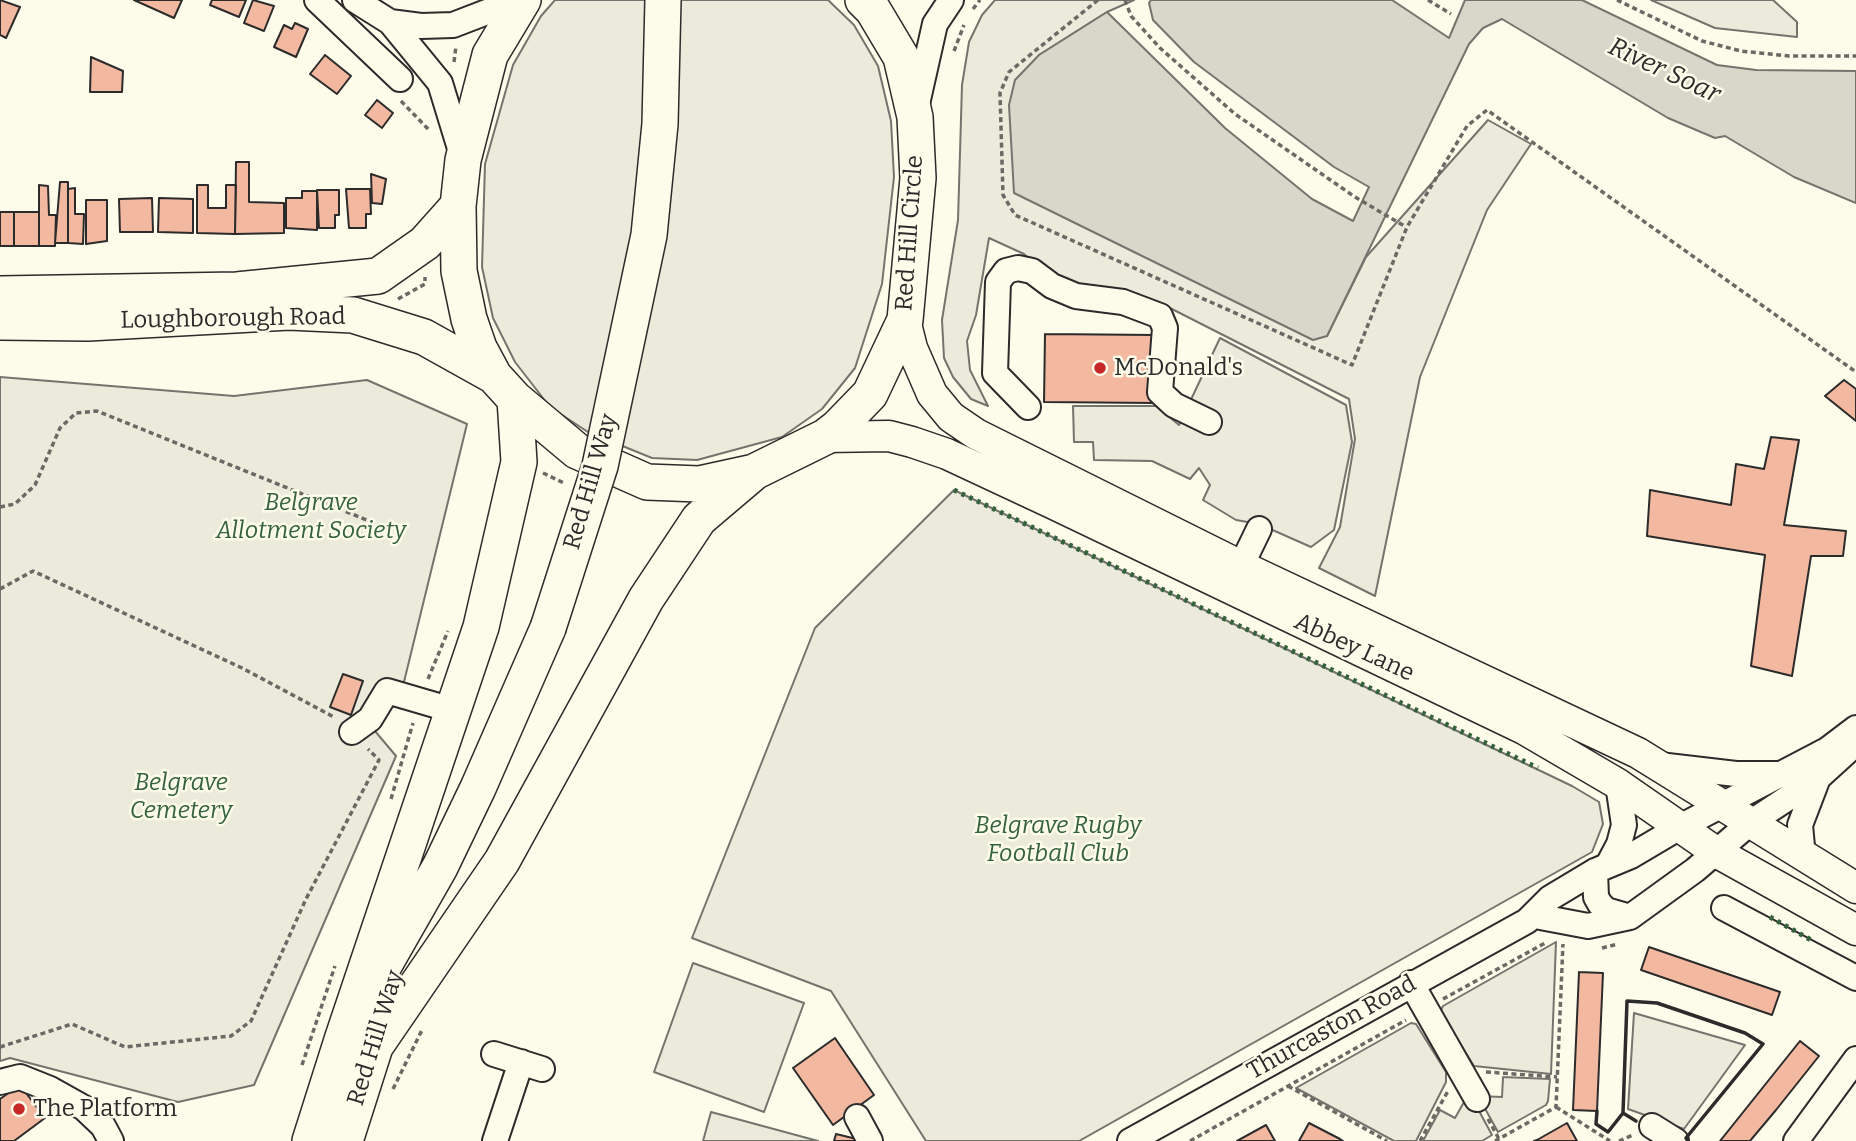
<!DOCTYPE html>
<html>
<head>
<meta charset="utf-8">
<style>
	body { margin:0 }
	canvas { display:block; background:#fdfbea }
</style>
</head>
<body>
<canvas width="1856" height="1141"></canvas>
<script>
const context = document.querySelector('canvas').getContext('2d');
context.lineJoin = 'round';
function fillPath(path, color) { context.fillStyle = color; context.fill(path, 'evenodd'); }
const poly = rows => new Path2D(rows.map(r => 'M' + r).join(''));
function trace(path, color, width, dash) { context.strokeStyle = color; context.lineWidth = width; context.lineCap = dash ? 'butt' : 'round'; context.setLineDash(dash || []); context.stroke(path); }
function label(font, color, halo, rows, align = 'center') {
  context.font = font + ' Bitter,serif'; context.lineWidth = 5; context.setLineDash([]); context.textBaseline = 'middle'; context.strokeStyle = halo; context.fillStyle = color; for (const [text, x, y, turn = 0] of rows) {
    context.save(); context.translate(x, y); context.rotate((+turn || 0) * Math.PI / 180); context.textAlign = isNaN(turn) ? turn : align; if (halo) context.strokeText(text, 0, 0); context.fillText(text, 0, 0); context.restore();
  }
}
const green = poly([
	[555,0,828,0,854,25,878,66,891,121,894,177,882,284,855,368,822,409,782,437,697,460,652,458,588,432,550,407,515,362,493,318,482,267,485,164,513,65,541,16,555,0],
	[995,0,1134,0,1107,12,1039,55,1327,336,1366,257,1488,120,1531,144,1487,210,1420,377,1375,596,1319,568,1340,527,1355,439,1349,399,1168,307,1046,276,1024,254,989,238,976,315,967,341,970,370,988,406,971,399,953,377,944,358,942,320,958,220,962,85,969,42,982,15,995,0],
	[1651,0,1773,0,1797,22,1797,37,1715,28,1651,0],
	[0,377,234,396,367,380,467,424,402,690,364,718,396,756,254,1085,178,1102,10,1058,0,1061,0,377],
	[954,490,1572,786,1599,802,1603,824,1592,852,1079,1141,926,1141,831,991,692,938,815,628,954,490],
	[1556,942,1551,1074,1474,1066,1440,1012,1443,1006,1556,942],
	[693,963,804,1003,764,1112,654,1072,693,963],
	[1411,1023,1416,1024,1446,1072,1446,1082,1416,1141,1394,1141,1296,1088,1411,1023],
	[1503,1077,1550,1079,1548,1101,1546,1105,1498,1132,1478,1096,1502,1097,1503,1077],
	[1472,1098,1492,1135,1482,1141,1423,1141,1440,1110,1455,1118,1464,1102,1472,1098],
	[711,1112,818,1141,703,1141,711,1112]
]);
const parking = poly([
	[1220,338,1346,405,1352,442,1334,530,1311,547,1259,524,1236,520,1203,500,1210,485,1199,468,1190,479,1152,461,1094,460,1093,442,1074,442,1073,406,1156,406,1179,425,1220,338],
	[1634,1013,1745,1045,1684,1129,1628,1109,1634,1013]
]);
const water = poly([
	[1151,0,1392,0,1449,38,1465,0,1582,0,1717,65,1756,70,1856,71,1856,203,1794,177,1725,136,1715,138,1668,118,1502,19,1483,28,1469,44,1327,336,1313,340,1014,193,1009,105,1015,80,1039,55,1107,12,1225,128,1312,199,1353,221,1369,187,1334,167,1194,62,1153,20,1149,3,1151,0]
]);
const building = poly([
	[0,0,20,7,6,38,0,35,0,0],
	[134,0,182,0,174,18,134,0],
	[212,0,246,0,239,17,210,5,212,0],
	[253,0,274,6,264,31,244,23,253,0],
	[295,23,308,29,296,57,274,47,284,25,292,29,295,23],
	[325,55,351,76,337,94,310,74,325,55],
	[91,57,123,71,122,92,90,92,91,57],
	[377,100,393,113,382,128,365,115,377,100],
	[236,162,249,162,249,202,284,203,284,233,235,234,236,162],
	[371,174,386,179,382,204,372,203,371,174],
	[60,182,68,182,68,243,55,243,60,182],
	[39,185,48,186,49,215,56,215,55,246,39,246,39,185],
	[197,185,208,185,208,208,226,208,226,185,236,185,235,234,197,233,197,185],
	[75,188,75,214,84,214,83,244,68,243,68,189,75,188],
	[346,189,370,189,371,214,366,214,366,228,349,228,346,189],
	[317,190,339,190,339,215,335,215,335,228,319,228,317,190],
	[302,191,317,191,317,230,286,228,286,198,302,198,302,191],
	[152,198,153,232,120,232,119,199,152,198],
	[159,198,193,199,193,233,158,232,159,198],
	[86,200,107,200,107,241,86,244,86,200],
	[0,212,14,212,14,246,0,246,0,212],
	[14,212,39,212,39,246,14,246,14,212],
	[1045,334,1155,335,1154,403,1044,402,1045,334],
	[1844,380,1856,389,1856,421,1825,396,1844,380],
	[1771,437,1799,440,1784,525,1846,531,1843,556,1811,556,1792,676,1751,666,1765,555,1647,536,1650,490,1731,505,1736,464,1764,469,1771,437],
	[343,674,363,681,351,715,330,707,343,674],
	[1649,947,1780,992,1772,1015,1641,970,1649,947],
	[1579,972,1603,973,1597,1111,1573,1110,1579,972],
	[835,1038,874,1095,833,1125,793,1068,835,1038],
	[1800,1041,1819,1056,1776,1110,1750,1141,1720,1141,1800,1041],
	[20,1085,45,1118,14,1141,0,1141,0,1099,20,1085],
	[1309,1123,1340,1139,1343,1141,1299,1141,1309,1123],
	[1567,1123,1577,1141,1534,1141,1537,1140,1567,1123],
	[1266,1125,1275,1141,1237,1141,1266,1125],
	[836,1134,865,1141,834,1141,836,1134]
]);
const path = poly([
	[1098,0,1009,72,1000,93,1003,195,1015,215,1352,365,1407,227,1467,126,1487,110,1856,372],
	[1125,0,1131,16,1160,48,1235,114,1355,197,1406,227],
	[1428,0,1451,14],
	[1617,0,1702,41,1741,51,1789,56,1856,56],
	[973,9,980,0],
	[954,51,964,25],
	[454,62,456,46],
	[401,101,430,131],
	[398,299,425,284,425,277],
	[543,473,564,483],
	[0,507,15,504,35,485,60,428,76,413,97,411,389,529],
	[0,589,33,571,242,668,334,717],
	[428,679,448,631],
	[391,799,413,723],
	[1602,948,1618,944],
	[1443,999,1547,942],
	[0,1047,72,1024,125,1047,231,1036,251,1021,306,899,379,760,368,749],
	[302,1065,335,966],
	[1486,1072,1557,1077],
	[1288,1086,1387,1141],
	[393,1089,422,1030],
	[1556,1107,1610,1141],
	[1488,1119,1499,1139],
	[1190,1141,1406,1020],
	[1420,1141,1448,1091],
	[1495,1141,1556,1107,1563,944],
	[1619,1141,1633,1135]
]);
const minor = poly([
	[317,0,400,79],
	[355,0,390,22,440,83,462,155],
	[390,22,421,26,453,25,518,0],
	[917,104,935,24,951,0],
	[1028,407,995,373,998,282,1006,271,1018,268,1032,271,1052,286,1076,296,1123,302,1160,316,1165,328,1160,392,1174,405,1209,422],
	[1241,566,1259,529],
	[352,732,370,719,387,691,452,710],
	[1659,765,1736,774,1777,774],
	[1803,857,1800,825,1818,778],
	[1609,863,1619,844,1624,825,1618,784],
	[1595,871,1596,897,1600,904,1606,910,1630,917],
	[1724,908,1856,978],
	[1535,916,1588,926,1630,917,1695,870,1750,823,1818,778,1852,747],
	[1411,983,1477,1099],
	[494,1054,542,1069],
	[0,1082,20,1077,50,1089,84,1108,103,1126,111,1141],
	[857,1117,870,1141],
	[1652,1126,1676,1141],
	[495,1141,521,1062],
	[1130,1141,1527,921,1550,898,1595,871,1631,856,1680,827,1827,750,1856,728],
	[1796,1141,1856,1059]
]);
const major = poly([
	[905,320,912,348,932,394,951,417,976,434,1241,566,1638,753,1856,888],
	[825,437,889,436,912,442,947,454,1054,504,1524,729,1618,784,1716,852,1856,930]
]);
const highway = poly([
	[523,0,490,55,463,160,458,206,459,271,469,319,479,348,494,376,515,399,577,451,647,482,699,484,754,472,825,437,838,427,870,394,905,320,918,178,915,117,901,57,873,10,863,0],
	[0,294,237,290,378,276,425,243,458,206],
	[0,322,88,323,289,312,353,315,424,337,494,376],
	[343,1037,481,627,519,462,515,399],
	[374,1048,502,861,646,599,699,519,752,474],
	[310,1141,343,1037,440,867,478,788,548,628],
	[345,1141,382,1025]
]);
const highwayBridge = poly([
	[548,628,600,466,649,235,660,124,663,0]
]);
const hedge = poly([
	[954,490,1538,768],
	[1770,917,1811,940]
]);
const wall = poly([
	[1597,1111,1596,1124,1608,1132,1623,1113,1627,1001,1657,1003,1745,1033,1763,1044,1686,1138,1688,1141],
	[1623,1113,1636,1121]
]);
const markers = [
	[1100,368,7,"#c62828"],
	[19,1109,7,"#c62828"]
];
const streetNames = [
	["Red Hill Circle",910,233,-86],
	["Loughborough Road",233,319,-1],
	["Red Hill Way",591,482,-74],
	["Abbey Lane",1354,648,25],
	["Thurcaston Road",1332,1028,-29],
	["Red Hill Way",376,1038,-73]
];
const poiNames = [
	["McDonald's",1114,368],
	["The Platform",33,1109]
];
const parkNames = [
	["Belgrave",311,503],
	["Allotment Society",311,531],
	["Belgrave",181,783],
	["Cemetery",181,811],
	["Belgrave Rugby",1058,826],
	["Football Club",1058,854]
];
const waterNames = [
	["River Soar",1664,71,25]
];
fillPath(green, '#ecebdb');
trace(green, '#74746e', 2);
fillPath(parking, '#eceadb');
trace(parking, '#74746e', 2);
fillPath(water, '#d8d7c9');
trace(water, '#74746e', 2);
fillPath(building, '#f2b8a0');
trace(building, '#2b2b2b', 2);
trace(minor, '#2b2b2b', 28);
trace(major, '#2b2b2b', 33);
trace(highway, '#2b2b2b', 38);
trace(path, '#6a6964', 3.5, [5, 3.5]);
trace(minor, '#fdfbea', 24);
trace(major, '#fdfbea', 30);
trace(highway, '#fdfbea', 35);
trace(highwayBridge, '#2b2b2b', 38, []);
trace(highwayBridge, '#fdfbea', 35);
trace(hedge, '#34623c', 5, [3.5, 5]);
trace(wall, '#2b2b2b', 3.5);
for (const [x, y, r, color] of markers) { const dot = new Path2D(); dot.arc(x, y, r, 0, 2 * Math.PI); context.fillStyle = color; context.fill(dot); trace(dot, '#fdfbea', 2.5); }
label('24px', '#2b2b2b', '#fdfbea', streetNames);
label('24px', '#2b2b2b', '#fdfbea', poiNames, 'left');
label('italic 24px', '#34623c', '#fdfbea', parkNames);
label('italic 26px', '#2b2b2b', '#fdfbea', waterNames);
</script>
</body>
</html>
